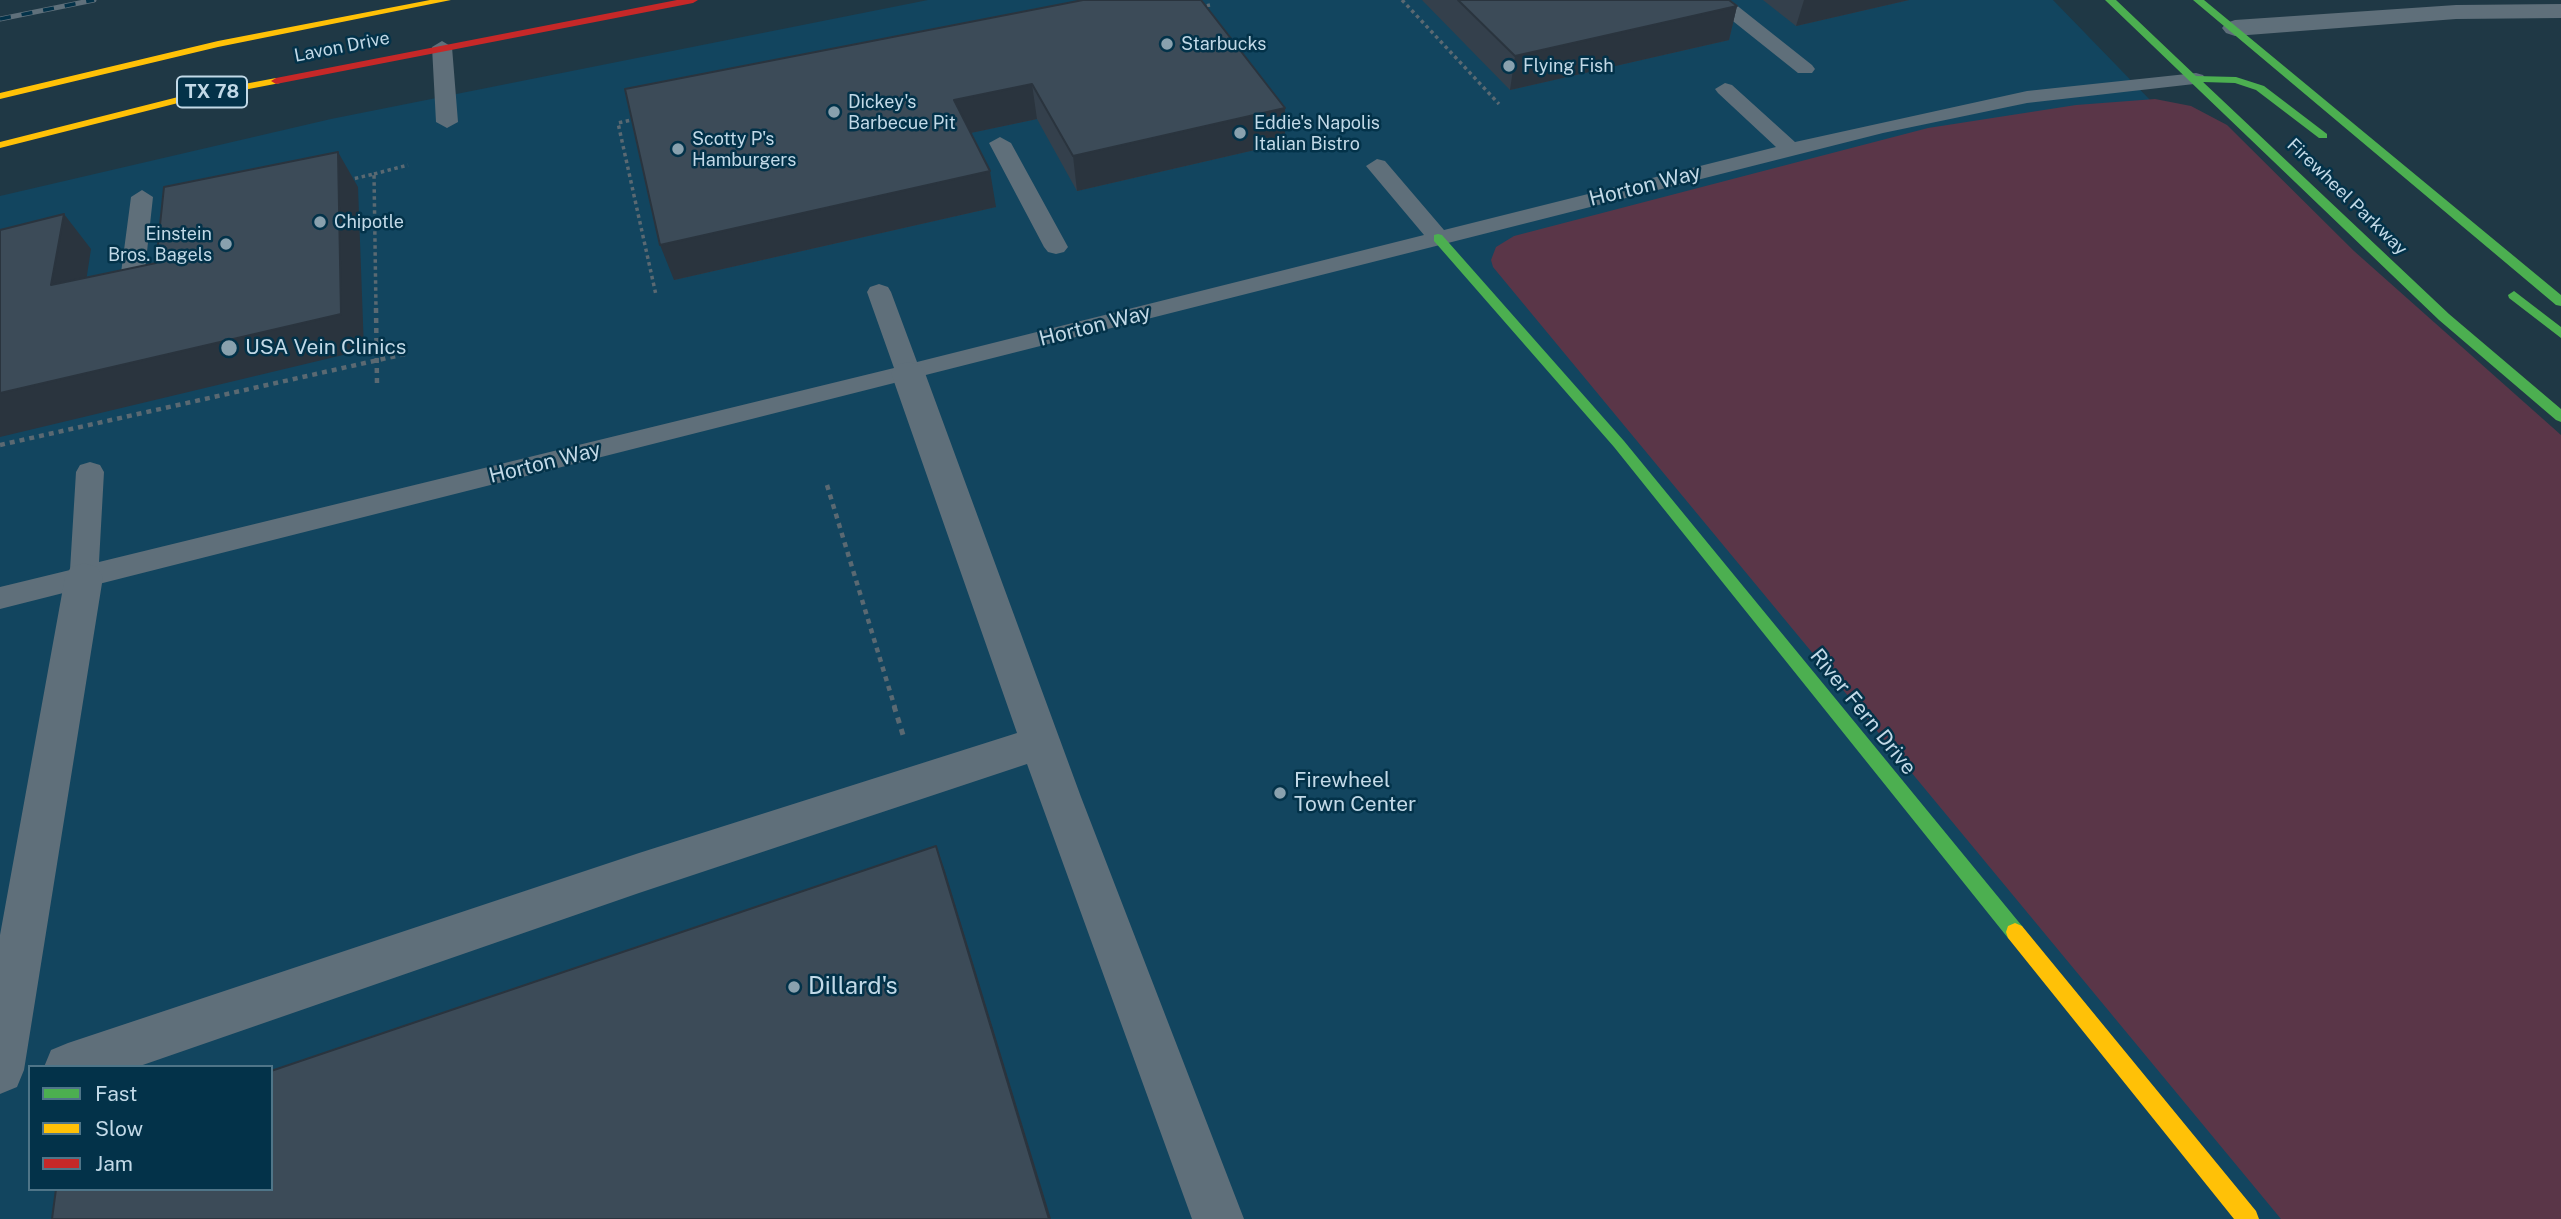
<!DOCTYPE html>
<html>
<head>
<meta charset="utf-8">
<style>
	body { margin:0 }
	#map { position:relative; width:2561px; height:1219px; overflow:hidden; background:#1f3845; font-family:"Public Sans",sans-serif }
	canvas { display:block }
	.legend { position:absolute; left:28px; top:1065px; width:245px; height:126px; box-sizing:border-box; background:#033249; border:2px solid #4f7588; margin:0; padding:9px 12px; list-style:none; font-size:21px; color:#c2d9e7 }
	.legend li { display:flex; align-items:center; gap:14px; height:35px }
	.legend b { width:35px; border:2px solid #4f7588 }
</style>
</head>
<body>
<div id="map">
<canvas width="2561" height="1219"></canvas>
<ul class="legend">
<li><b style="height:9px;background:#4caf50"></b>Fast</li>
<li><b style="height:9px;background:#ffc107"></b>Slow</li>
<li><b style="height:9px;background:#c62828"></b>Jam</li>
</ul>
</div>
<script>
const context = document.querySelector('canvas').getContext('2d');
context.lineJoin = 'round';
function fillPath(path, color) { context.fillStyle = color; context.fill(path, 'evenodd'); }
const poly = rows => new Path2D(rows.map(r => 'M' + r).join(''));
function trace(path, color, width, dash) { context.strokeStyle = color; context.lineWidth = width; context.lineCap = dash ? 'butt' : 'round'; context.setLineDash(dash || []); context.stroke(path); }
function label(font, color, halo, rows, align = 'center') {
  context.font = font + ' "Public Sans",sans-serif'; context.lineWidth = 5; context.setLineDash([]); context.textBaseline = 'middle'; context.strokeStyle = halo; context.fillStyle = color; for (const [text, x, y, turn = 0] of rows) {
    context.save(); context.translate(x, y); context.rotate((+turn || 0) * Math.PI / 180); context.textAlign = isNaN(turn) ? turn : align; if (halo) context.strokeText(text, 0, 0); context.fillText(text, 0, 0); context.restore();
  }
}
const built = poly([
	[928,0,2053,0,2540,502,2561,1219,0,1219,0,196,331,119],
	[30,1067,271,1067,271,1189,30,1189]
]);
const green = poly([
	[2155,99,2191,106,2227,125,2354,251,2561,435,2561,1219,2281,1219,1493,267,1491,260,1496,247,1514,236,1928,128,2076,105]
]);
const pathFar2 = poly([
	[1402,0,1499,104],
	[1200,7,1210,5],
	[636,119,618,123,656,295],
	[1282,134,1294,150],
	[374,174,408,165],
	[348,180,374,174,376,310]
]);
const pathFar1 = poly([
	[376,308,377,384],
	[0,445,405,354],
	[827,485,895,708]
]);
const path = poly([
	[894,706,904,738]
]);
const lane = poly([
	[1713,0,1730,0,1812,65,1815,69,1812,73,1798,73,1714,6,1713,0],
	[442,41,452,47,458,122,447,128,436,122,432,47,442,41],
	[2196,73,2203,75,2206,79,2203,83,2027,103,1883,133,0,609,0,587,70,570,76,472,80,465,90,462,100,465,104,472,99,562,894,368,867,292,870,287,879,284,888,287,891,292,917,362,1424,235,1366,166,1377,159,1385,161,1444,230,1776,147,1718,93,1715,89,1725,83,1732,85,1795,142,2027,91,2196,73],
	[1000,137,1011,143,1068,247,1064,252,1056,254,1048,252,1044,247,989,143,1000,137],
	[142,190,153,197,143,288,140,293,131,295,122,293,119,288,131,197,142,190]
]);
const street = poly([
	[2561,4,2561,18,2456,19,2235,36,2226,33,2222,28,2226,23,2235,20,2456,5,2561,4],
	[908,362,920,365,925,373,1081,797,1244,1219,1192,1219,1027,764,639,893,137,1067,44,1067,51,1050,68,1043,639,853,1017,733,891,373,896,365,908,362],
	[84,563,97,567,103,577,24,1070,17,1087,0,1094,0,935,65,577,71,567,84,563]
]);
const fast = poly([
	[2105,0,2116,0,2196,76,2236,77,2264,86,2327,134,2327,138,2319,138,2256,90,2235,83,2203,82,2449,314,2561,409,2561,422,2556,420,2439,320,2105,0],
	[2193,0,2204,0,2561,295,2561,306,2556,305,2193,0],
	[1438,234,1442,235,1624,441,2022,926,2024,932,2022,938,2015,941,2008,938,1614,447,1434,241,1434,235,1438,234],
	[2514,291,2561,327,2561,338,2509,298,2508,295,2514,291]
]);
const slow = poly([
	[430,0,451,0,218,47,0,99,0,93,218,41,430,0],
	[276,78,281,81,280,83,186,101,0,148,0,142,186,95,276,78],
	[2015,923,2022,926,2256,1211,2259,1219,2234,1219,2008,938,2006,932,2008,926,2015,923]
]);
const jam = poly([
	[677,0,698,0,693,3,276,84,271,81,276,78,677,0]
]);
const rail = poly([
	[0,19,94,0]
]);
const wall = poly([
	[1083,0,1285,143,1077,191,1037,119,970,133,996,207,674,280],
	[1422,0,1729,0,1737,6,1729,40,1510,90],
	[1763,0,1909,0,1796,26]
]);
const shadedWall = poly([
	[1804,0,1909,0,1796,26],
	[1737,6,1729,40,1510,90,1515,56],
	[1032,84,1037,119,961,135,954,100],
	[1285,108,1285,143,1077,191,1073,156],
	[338,152,358,187,364,350,0,437,0,393],
	[990,171,996,207,674,280,660,245],
	[64,214,91,249,80,321,51,285],
	[936,846,945,871,1051,1219,1049,1219]
]);
const building = poly([
	[1083,0,1201,0,1285,108,1073,156,1032,84,954,100,990,171,660,245,625,89,1083,0],
	[1458,0,1729,0,1737,6,1515,56,1458,0],
	[338,152,341,314,0,393,0,230,64,214,51,285,156,263,164,187,338,152],
	[936,846,1049,1219,52,1219,56,1189,271,1189,271,1071,936,846]
]);
const markers = [
	[1167,44,7,"#89a1ae"],
	[1509,66,7,"#89a1ae"],
	[834,112,7,"#89a1ae"],
	[1240,133,7,"#89a1ae"],
	[678,149,7,"#89a1ae"],
	[320,222,7,"#89a1ae"],
	[226,244,7,"#89a1ae"],
	[229,348,9,"#89a1ae"],
	[1280,793,7,"#89a1ae"],
	[794,987,7,"#89a1ae"]
];
const farPoinames = [
	["Starbucks",1181,44],
	["Flying Fish",1523,66],
	["Dickey's",848,102],
	["Barbecue Pit",848,123],
	["Eddie's Napolis",1254,123],
	["Italian Bistro",1254,144],
	["Scotty P's",692,139],
	["Hamburgers",692,160],
	["Chipotle",334,222],
	["Einstein",212,234,"right"],
	["Bros. Bagels",212,255,"right"]
];
const farStreetnames = [
	["Lavon Drive",342,47,-11],
	["Firewheel Parkway",2347,197,44]
];
const shields = [
	[212,92,70]
];
const shieldNames = [
	["TX 78",212,92]
];
const streetNames = [
	["Horton Way",1645,186,-14],
	["Horton Way",1095,326,-14],
	["Horton Way",545,463,-14],
	["River Fern Drive",1863,712,51]
];
const poiNames = [
	["USA Vein Clinics",245,348],
	["Firewheel",1294,781],
	["Town Center",1294,805]
];
const nearPoinames = [
	["Dillard's",808,987]
];
fillPath(built, '#12455f');
fillPath(green, '#5a3648');
trace(pathFar2, '#5a6972', 3.5, [3.5, 3.5]);
trace(pathFar1, '#5a6972', 4.5, [5, 5]);
trace(path, '#5a6972', 5, [6, 6]);
fillPath(lane, '#5f6f7a');
fillPath(street, '#5f6f7a');
fillPath(fast, '#4caf50');
fillPath(slow, '#ffc107');
fillPath(jam, '#c62828');
trace(rail, '#5f707b', 5);
trace(rail, '#033249', 3.5, [11]);
fillPath(wall, '#34404c');
fillPath(shadedWall, '#2a343e');
fillPath(building, '#3c4b58');
trace(building, '#2a343e', 2);
for (const [x, y, r, color] of markers) { const dot = new Path2D(); dot.arc(x, y, r, 0, 2 * Math.PI); context.fillStyle = color; context.fill(dot); trace(dot, '#033249', 2.5); }
label('18px', '#c2d9e7', '#033249', farPoinames, 'left');
label('18px', '#c2d9e7', '#033249', farStreetnames);
for (const [x, y, w] of shields) { const box = new Path2D(); box.roundRect(x - w / 2, y - 15.5, w, 31, 5); context.fillStyle = '#033249'; context.fill(box); trace(box, '#c2d9e7', 2); }
label('bold 19px', '#c2d9e7', null, shieldNames);
label('21px', '#c2d9e7', '#033249', streetNames);
label('21px', '#c2d9e7', '#033249', poiNames, 'left');
label('24px', '#c2d9e7', '#033249', nearPoinames, 'left');
</script>
</body>
</html>
